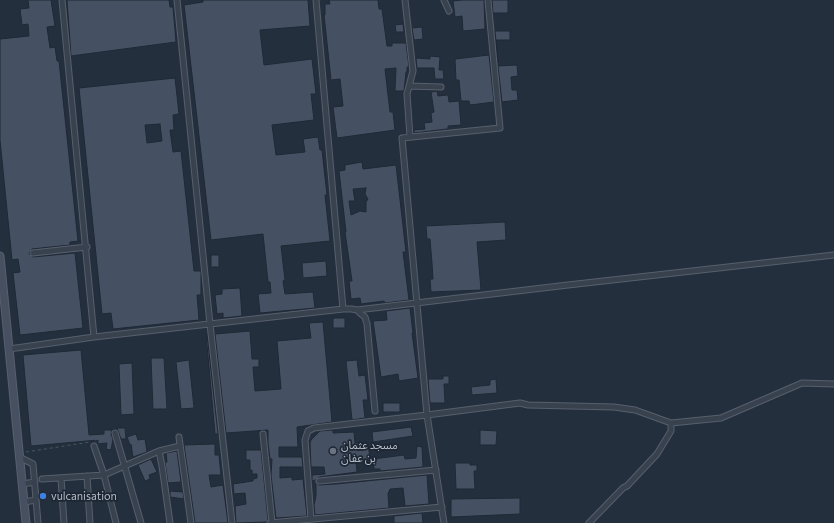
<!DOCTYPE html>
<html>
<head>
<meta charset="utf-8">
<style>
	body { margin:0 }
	canvas { display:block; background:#242f3e }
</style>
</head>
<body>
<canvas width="834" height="523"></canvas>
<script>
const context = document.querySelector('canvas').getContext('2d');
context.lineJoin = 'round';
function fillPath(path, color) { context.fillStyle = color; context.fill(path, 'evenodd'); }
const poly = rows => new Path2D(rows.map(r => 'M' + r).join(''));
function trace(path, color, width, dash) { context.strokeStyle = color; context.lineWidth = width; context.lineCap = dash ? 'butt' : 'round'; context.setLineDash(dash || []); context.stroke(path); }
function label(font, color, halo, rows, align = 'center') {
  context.font = font + ' Commissioner,"Noto Sans Arabic",sans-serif'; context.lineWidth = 3.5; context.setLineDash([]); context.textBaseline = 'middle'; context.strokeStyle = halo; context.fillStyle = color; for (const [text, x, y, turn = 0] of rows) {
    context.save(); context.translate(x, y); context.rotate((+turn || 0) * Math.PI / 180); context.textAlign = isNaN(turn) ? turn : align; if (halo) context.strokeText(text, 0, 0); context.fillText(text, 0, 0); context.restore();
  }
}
const building = poly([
	[28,0,51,0,55,26,47,27,50,48,55,47,57,61,59,61,78,241,70,242,70,245,32,249,30,251,29,254,33,257,75,253,83,328,20,335,13,273,20,272,18,259,12,260,0,140,0,39,29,36,28,24,22,25,20,9,29,8,28,0],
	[67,0,169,0,170,7,173,7,176,42,71,56,67,0],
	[203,0,308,0,310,26,260,30,264,65,312,59,316,94,311,94,314,120,272,125,276,155,305,152,303,139,318,137,320,150,322,150,327,195,325,195,330,241,281,246,285,280,283,281,285,294,313,292,315,308,260,313,258,294,271,293,270,282,268,282,263,234,211,240,184,5,203,2,203,0],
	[329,0,378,0,379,9,382,9,387,46,392,46,392,43,406,43,409,67,407,67,407,72,406,72,404,91,395,91,396,68,385,69,390,112,393,112,395,130,337,138,333,107,343,106,340,79,331,80,324,15,325,15,325,4,330,4,329,0],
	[462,0,484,0,485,29,463,31,462,16,455,17,453,1,462,0],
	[492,0,508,0,508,13,493,13,492,0],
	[403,24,404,32,396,32,395,25,403,24],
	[422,27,423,39,414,40,412,28,422,27],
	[495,31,510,31,510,40,496,40,498,63,495,31],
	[489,55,494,102,470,105,469,101,461,101,459,80,456,80,455,59,489,55],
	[430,56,440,57,439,70,443,70,444,79,435,79,434,68,417,68,416,58,430,59,430,56],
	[517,65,518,76,511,77,512,90,517,90,518,100,502,102,498,66,517,65],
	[175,78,179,114,173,115,174,130,170,130,173,152,181,151,194,271,201,271,201,295,197,295,199,320,113,329,111,313,102,314,79,88,175,78],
	[160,124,162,141,147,143,145,125,160,124],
	[437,91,438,96,448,95,449,102,459,101,461,125,448,126,448,129,447,129,414,133,414,130,425,129,424,123,432,122,431,113,434,112,431,92,437,91],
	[362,162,363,169,396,165,406,252,403,252,409,300,385,303,384,301,361,304,360,298,351,299,349,281,352,281,345,232,346,232,339,171,345,170,345,165,362,162],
	[366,188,365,194,368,199,366,202,366,212,360,211,351,215,349,201,355,201,353,189,366,188],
	[505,222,506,240,477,242,481,290,431,292,430,279,433,279,432,263,430,239,427,239,426,226,505,222],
	[211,255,219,255,219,267,211,267,211,255],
	[326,261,327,276,303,278,302,263,326,261],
	[240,288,242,316,223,318,223,313,217,314,215,295,222,294,222,289,240,288],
	[410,308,413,333,412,333,418,378,399,381,398,374,381,377,373,321,387,320,386,311,410,308],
	[333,318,345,318,345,328,333,328,333,318],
	[323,322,332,422,297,427,298,447,279,447,279,457,302,457,303,467,280,467,280,478,292,477,292,480,303,479,307,516,276,518,271,475,272,459,270,459,268,443,268,430,226,433,215,334,250,331,252,359,259,359,259,367,253,367,255,391,281,389,277,341,311,338,309,323,323,322],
	[206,334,207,334,218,434,215,434,206,334],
	[81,350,89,435,104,434,104,430,112,430,111,434,113,439,111,450,106,449,107,443,98,444,98,440,31,446,23,355,81,350],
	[151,358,164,358,167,409,153,409,151,358],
	[189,360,194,408,181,409,176,362,189,360],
	[357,360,359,376,365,375,368,400,363,400,365,418,352,420,346,361,357,360],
	[132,363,134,414,121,415,119,364,132,363],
	[443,376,449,376,449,384,444,384,445,403,430,403,428,379,443,379,443,376],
	[496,379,497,393,472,395,471,387,490,385,490,380,496,379],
	[383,403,400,403,400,412,383,412,383,403],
	[411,427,413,436,373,442,372,432,411,427],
	[117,428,125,428,126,439,121,439,117,428],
	[333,430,333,433,354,432,355,443,368,442,370,460,356,461,357,472,319,477,315,480,312,481,312,475,325,474,324,467,311,467,310,443,311,440,320,431,333,430],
	[480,430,497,431,496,445,480,445,480,430],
	[136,434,138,440,145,439,147,452,133,457,131,444,130,445,127,437,136,434],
	[215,444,215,455,219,455,221,475,209,475,211,487,223,485,228,523,195,523,184,445,215,444],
	[417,446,422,447,423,467,380,471,380,469,374,469,373,459,404,455,405,459,416,458,417,446],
	[246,450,261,450,268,520,266,522,236,523,235,506,246,504,245,493,234,494,233,484,253,481,253,479,257,478,257,474,252,474,252,470,250,470,250,460,246,460,246,450],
	[177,451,181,482,168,483,165,462,167,462,166,453,177,451],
	[151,459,157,472,149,475,150,479,145,481,138,465,151,459],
	[455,463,470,463,470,465,477,465,477,471,474,471,475,489,456,489,455,463],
	[427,475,429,504,405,506,403,488,390,489,388,494,389,508,315,515,314,505,316,496,316,483,319,485,336,484,427,475],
	[170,491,183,492,184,499,170,497,170,491],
	[520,498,520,514,451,517,451,499,520,498],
	[422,513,423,523,394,523,394,516,422,513]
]);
const path = poly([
	[95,440,109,435],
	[26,452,90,442]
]);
const minor = poly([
	[62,0,94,337],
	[177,0,210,324,232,523],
	[316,0,343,309],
	[405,0,413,71,407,94,410,137],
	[444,0,449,11],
	[488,0,500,128,402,138,427,415,520,403,528,405,614,407,635,410,671,423,721,418,802,383,834,384],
	[409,86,441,87],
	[33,253,87,247],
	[357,310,568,285,834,255],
	[9,349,94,337,343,309,352,309,357,310,361,314,365,317,367,324,375,411],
	[115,433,141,523],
	[263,434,272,523],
	[179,437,191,523],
	[94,446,104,475,116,523],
	[159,451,162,466,170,523],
	[19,457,33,464,38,523],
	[87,476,90,523],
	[61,478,64,523],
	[42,479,104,475,159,451,180,446],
	[319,481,436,470],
	[22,484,35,482],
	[24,502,36,500],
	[311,519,305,440,308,431,314,428,427,415,444,523],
	[270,523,442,507],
	[589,523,623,488,627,486,657,454,671,431,671,423]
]);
const secondary = poly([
	[0,256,26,523]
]);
const markers = [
	[333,451,4,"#6b7280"],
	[43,496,4,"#3f7fe0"]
];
const poiNames = [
	["مسجد عثمان",341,445],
	["بن عفان",341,458],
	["vulcanisation",51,496]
];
fillPath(building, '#455162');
trace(building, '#1f2835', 1);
trace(minor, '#565f6c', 7);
trace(secondary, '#565f6c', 9);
trace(path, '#44595c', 1, [3, 3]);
trace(minor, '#38414e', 5);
trace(secondary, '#465061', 7);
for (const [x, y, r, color] of markers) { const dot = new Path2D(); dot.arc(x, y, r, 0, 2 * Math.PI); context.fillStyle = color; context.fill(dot); trace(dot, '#1d2633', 1.5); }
label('11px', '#b4bcc9', '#1d2633', poiNames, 'left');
</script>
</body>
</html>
